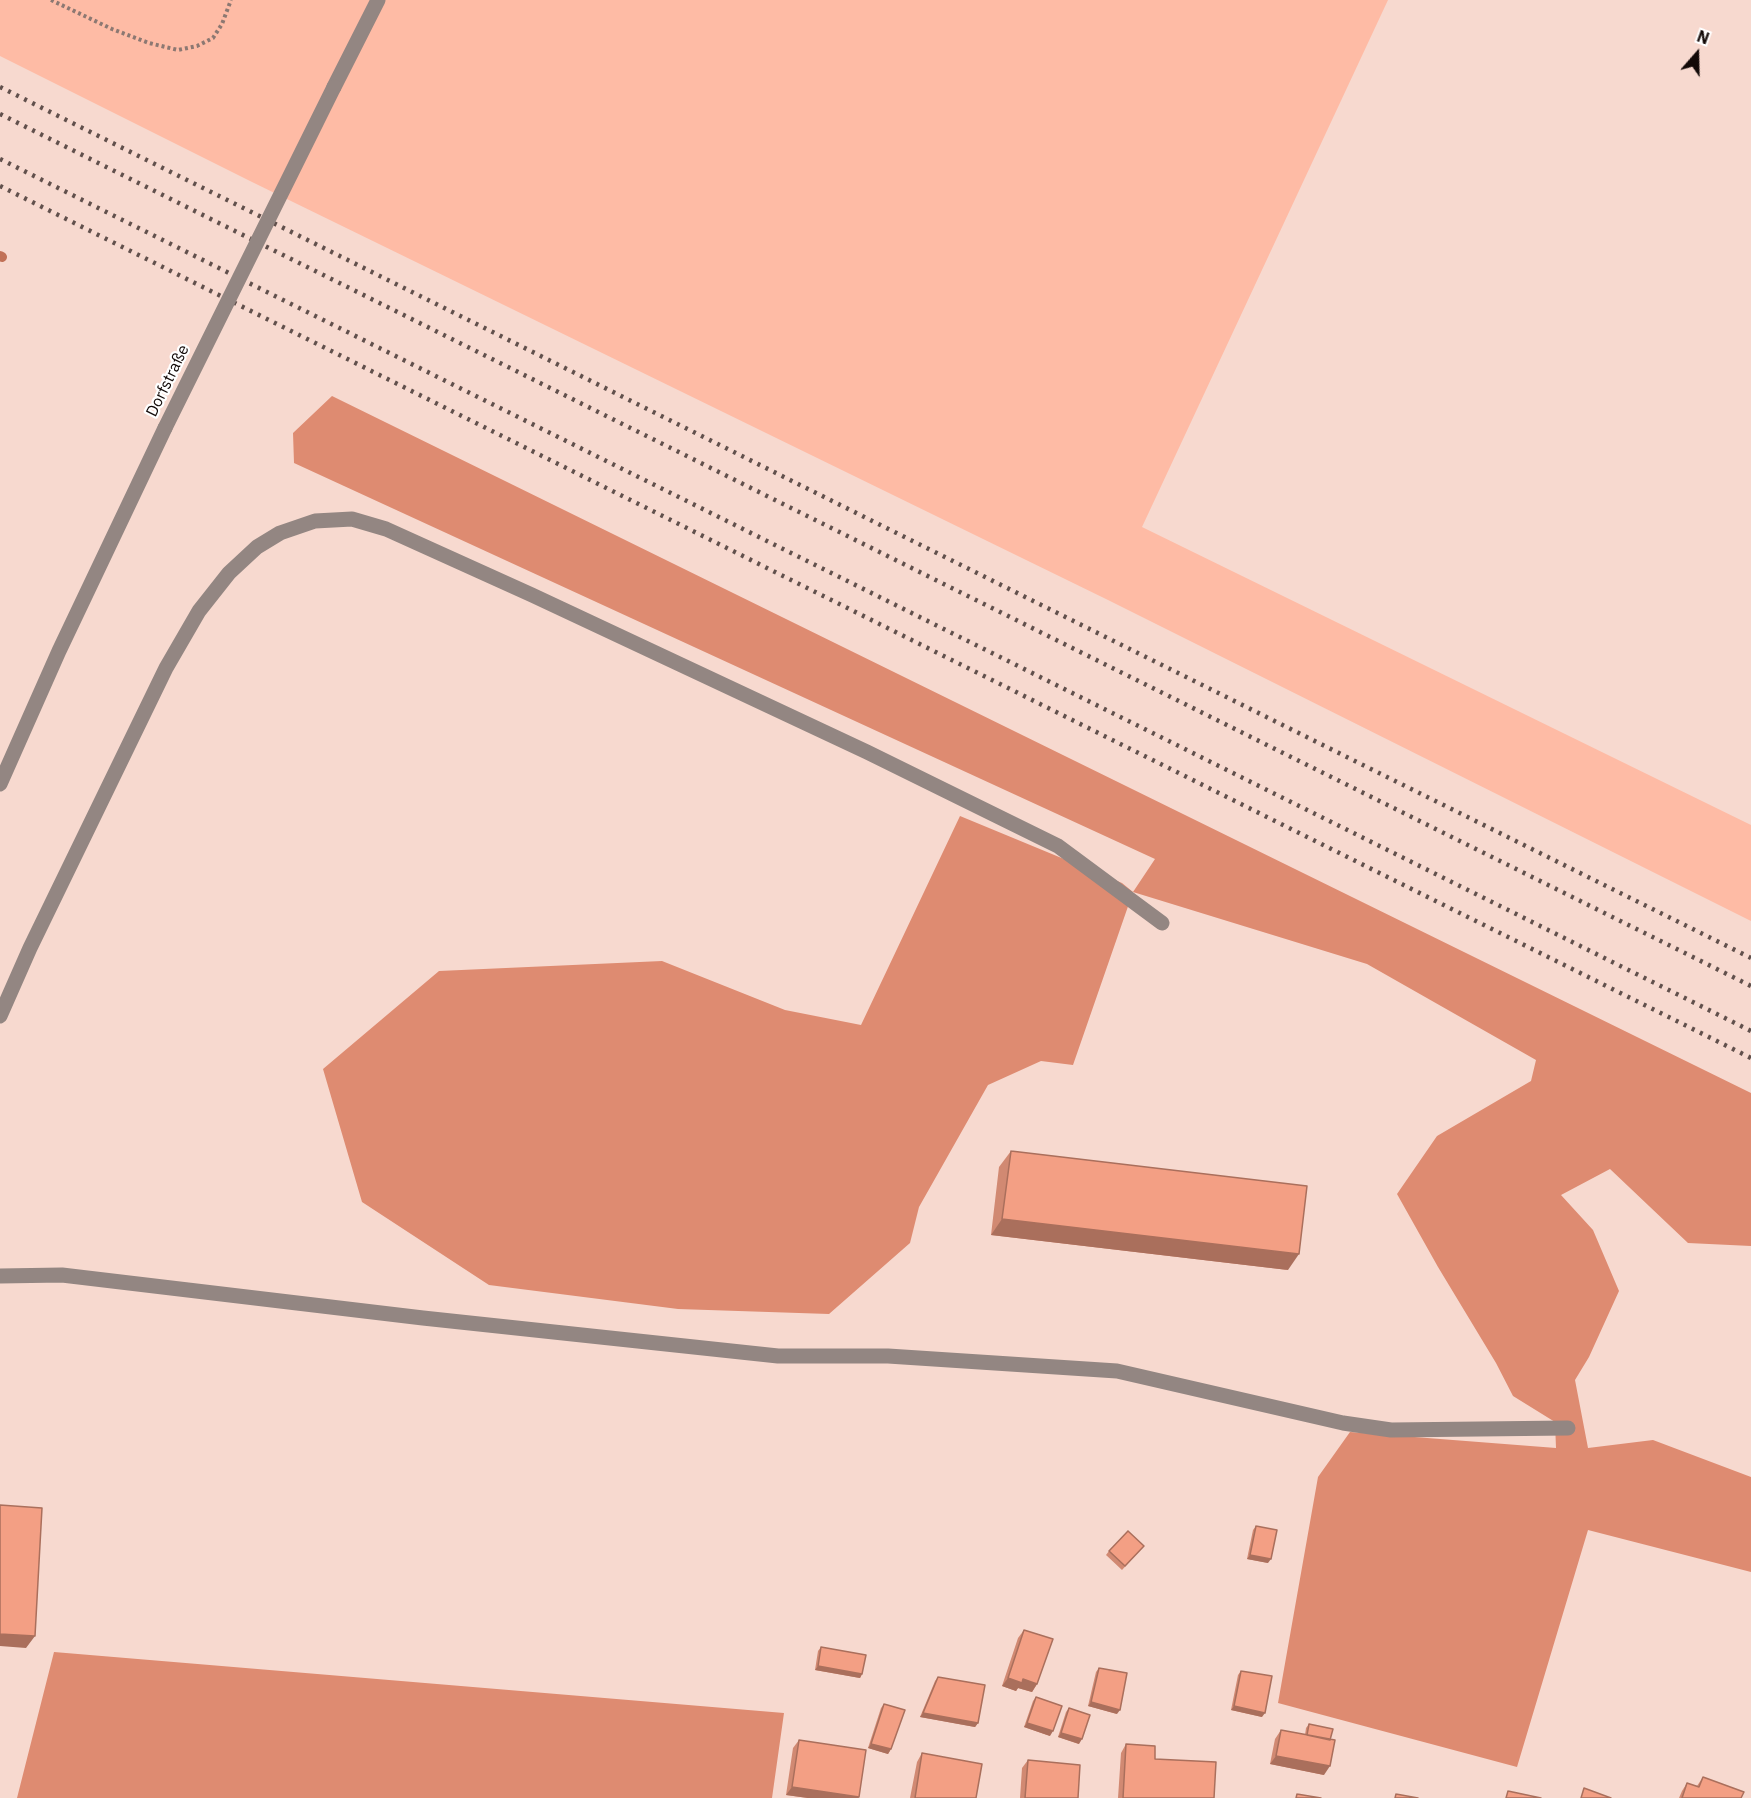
<!DOCTYPE html>
<html>
<head>
<meta charset="utf-8">
<style>
	body { margin:0 }
	#map { position:relative; width:1751px; height:1798px; overflow:hidden; background:#f7d9cf; font-family:"IBM Plex Sans",sans-serif }
	canvas { display:block }
	.north { position:absolute; left:1667px; top:24px; width:60px; height:60px; -webkit-text-stroke:4px #fff; paint-order:stroke; rotate:20deg; font-size:16px; font-weight:700; line-height:24px; text-align:center; color:#120907 }
	.north::after { content:''; display:block; margin:auto; width:21px; height:27px; background:#120907; clip-path:polygon(50% 0,100% 100%,50% 72%,0 100%) }
</style>
</head>
<body>
<div id="map">
<canvas width="1751" height="1798"></canvas>
<div class="north">N</div>
</div>
<script>
const context = document.querySelector('canvas').getContext('2d');
context.lineJoin = 'round';
function fillPath(path, color) { context.fillStyle = color; context.fill(path, 'evenodd'); }
const poly = rows => new Path2D(rows.map(r => 'M' + r).join(''));
function trace(path, color, width, dash) { context.strokeStyle = color; context.lineWidth = width; context.lineCap = dash ? 'butt' : 'round'; context.setLineDash(dash || []); context.stroke(path); }
function label(font, color, halo, rows, align = 'center') {
  context.font = font + ' "IBM Plex Sans",sans-serif'; context.lineWidth = 4.5; context.setLineDash([]); context.textBaseline = 'middle'; context.strokeStyle = halo; context.fillStyle = color; for (const [text, x, y, turn = 0] of rows) {
    context.save(); context.translate(x, y); context.rotate((+turn || 0) * Math.PI / 180); context.textAlign = isNaN(turn) ? turn : align; if (halo) context.strokeText(text, 0, 0); context.fillText(text, 0, 0); context.restore();
  }
}
const green = poly([
	[0,0,1388,0,1142,527,1751,825,1751,921,1108,600,250,181,0,56]
]);
const forest = poly([
	[332,396,1751,1093,1751,1246,1688,1243,1610,1169,1561,1195,1593,1230,1619,1291,1589,1357,1575,1380,1588,1448,1653,1440,1751,1477,1751,1572,1588,1530,1517,1767,1278,1703,1318,1477,1350,1432,1556,1448,1555,1422,1513,1396,1496,1363,1438,1267,1397,1194,1437,1136,1531,1081,1536,1060,1367,964,1133,892,1073,1065,1041,1061,988,1085,919,1207,910,1243,829,1314,678,1309,489,1285,362,1202,323,1069,439,971,662,961,785,1010,861,1025,960,816,1122,883,1133,892,1155,859,294,463,293,433],
	[54,1652,784,1713,772,1798,17,1798]
]);
const stream = poly([
	[0,256,2,257]
]);
const path = poly([
	[51,0,112,29,149,43,178,50,197,46,213,38,222,24,231,0]
]);
const service = poly([
	[0,1016,30,948,166,668,199,611,229,573,257,547,280,533,315,521,352,519,386,529,532,595,867,752,1058,846,1162,923],
	[0,1276,62,1275,423,1318,778,1356,888,1356,1117,1371,1343,1423,1391,1430,1568,1428]
]);
const minor = poly([
	[334,87,378,0],
	[0,784,59,651,165,428]
]);
const rail = poly([
	[0,87,1751,958],
	[0,114,1751,986],
	[0,159,1751,1031],
	[0,186,1751,1058]
]);
const minorBridge = poly([
	[165,428,334,87]
]);
const wall = poly([
	[1011,1151,1288,1270,991,1235,999,1167],
	[1256,1526,1268,1563,1247,1559,1253,1530],
	[1144,1546,1122,1570,1106,1555,1109,1551],
	[1024,1630,1037,1684,1032,1692,1018,1688,1016,1691,1002,1686,1018,1638],
	[821,1647,862,1674,860,1678,815,1670,818,1651],
	[1099,1668,1117,1714,1088,1706,1096,1672],
	[1241,1671,1262,1717,1231,1710,1238,1675],
	[938,1677,978,1723,975,1727,920,1717,935,1681],
	[1036,1697,1050,1736,1024,1727,1033,1701],
	[884,1704,891,1749,888,1754,868,1748,881,1708],
	[1069,1708,1079,1744,1058,1737,1066,1712],
	[1309,1724,1324,1775,1270,1764,1275,1739,1281,1730,1305,1735,1306,1728],
	[799,1740,859,1797,858,1798,808,1798,786,1795,793,1748],
	[1126,1744,1155,1759,1214,1798,1118,1798,1121,1753],
	[922,1753,976,1798,910,1798,917,1762],
	[1028,1760,1078,1798,1020,1798,1022,1768],
	[1703,1777,1741,1798,1679,1798,1682,1791,1687,1783,1697,1786]
]);
const shadedWall = poly([
	[1002,1219,1299,1254,1288,1270,991,1235],
	[1250,1555,1271,1559,1268,1563,1247,1559],
	[0,1634,35,1636,26,1648,0,1646],
	[818,1666,862,1674,860,1678,815,1670],
	[1008,1678,1023,1679,1037,1684,1032,1692,1018,1688,1016,1691,1002,1686],
	[1091,1702,1120,1710,1117,1714,1088,1706],
	[1234,1706,1265,1713,1262,1717,1231,1710],
	[923,1713,978,1723,975,1727,920,1717],
	[1027,1723,1053,1731,1050,1736,1024,1727],
	[1061,1733,1082,1739,1079,1744,1058,1737],
	[871,1744,891,1749,888,1754,868,1748],
	[1276,1756,1330,1766,1324,1775,1270,1764],
	[792,1787,859,1797,858,1798,808,1798,786,1795]
]);
const building = poly([
	[1011,1151,1307,1186,1299,1254,1002,1219,1011,1151],
	[0,1505,42,1508,35,1636,0,1634,0,1505],
	[1256,1526,1277,1530,1271,1559,1250,1555,1256,1526],
	[1128,1531,1144,1546,1125,1566,1109,1551,1128,1531],
	[1024,1630,1053,1639,1037,1684,1023,1679,1022,1683,1008,1678,1024,1630],
	[821,1647,866,1655,862,1674,818,1666,821,1647],
	[1099,1668,1127,1673,1120,1710,1091,1702,1099,1668],
	[1241,1671,1272,1676,1265,1713,1234,1706,1241,1671],
	[938,1677,985,1685,978,1723,923,1713,938,1677],
	[1036,1697,1062,1706,1053,1731,1027,1723,1036,1697],
	[884,1704,905,1710,891,1749,871,1744,884,1704],
	[1069,1708,1090,1715,1082,1739,1061,1733,1069,1708],
	[1309,1724,1333,1729,1330,1740,1307,1735,1309,1724],
	[1281,1730,1335,1740,1330,1766,1276,1756,1281,1730],
	[799,1740,866,1750,859,1797,792,1787,799,1740],
	[1126,1744,1155,1746,1155,1759,1216,1762,1214,1798,1123,1798,1126,1744],
	[922,1753,982,1764,976,1798,915,1798,922,1753],
	[1028,1760,1080,1765,1078,1798,1025,1798,1028,1760],
	[1703,1777,1744,1792,1741,1798,1682,1798,1687,1783,1699,1787,1703,1777],
	[1584,1788,1611,1798,1581,1798,1584,1788],
	[1508,1791,1541,1798,1506,1798,1508,1791],
	[1297,1794,1321,1798,1296,1798,1297,1794],
	[1396,1794,1418,1798,1395,1798,1396,1794]
]);
const streetNames = [
	["Dorfstraße",168,381,-64]
];
fillPath(green, '#febba5');
fillPath(forest, '#de8b71');
trace(stream, '#c17157', 10);
trace(path, '#8c7872', 4, [3, 3]);
trace(service, '#938682', 15);
trace(minor, '#938682', 15);
trace(rail, '#61504c', 4.5, [3, 6]);
trace(minorBridge, '#938682', 15);
fillPath(wall, '#d18972');
fillPath(shadedWall, '#aa6f5c');
fillPath(building, '#f39f84');
trace(building, '#aa6f5c', 1.5);
label('16px', '#120907', '#fff', streetNames);
</script>
</body>
</html>
